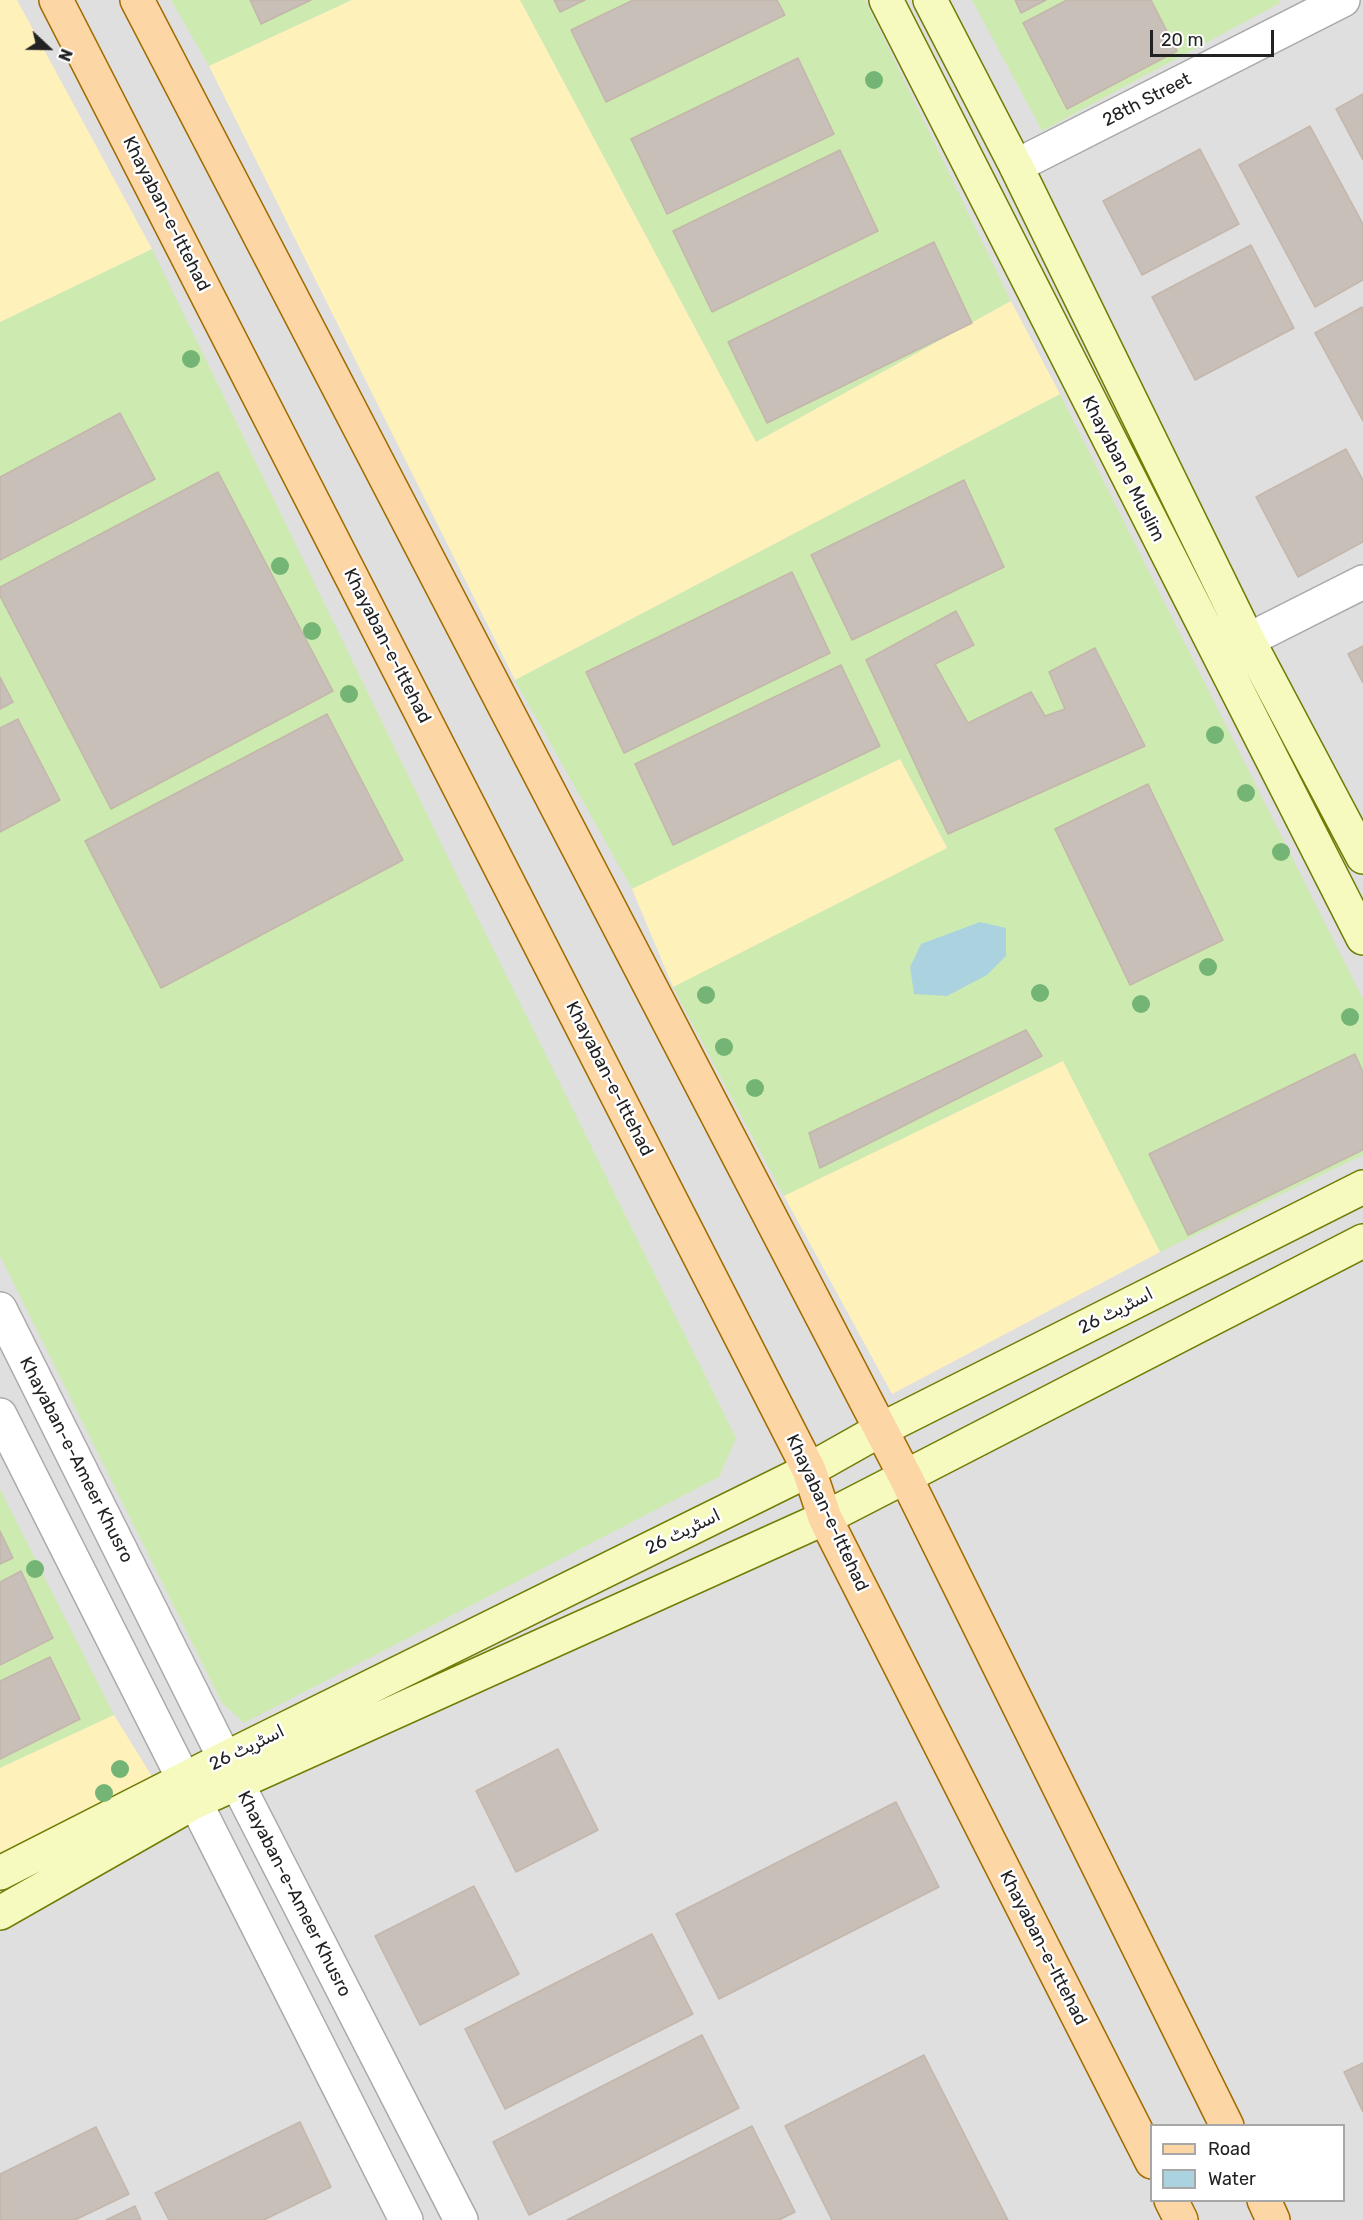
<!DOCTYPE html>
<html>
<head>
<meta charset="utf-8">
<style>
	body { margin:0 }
	#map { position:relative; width:1363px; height:2220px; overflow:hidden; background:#f2efe9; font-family:Rubik,sans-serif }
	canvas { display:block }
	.legend { position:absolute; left:1150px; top:2124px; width:195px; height:78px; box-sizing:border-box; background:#fff; border:2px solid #a7a7a7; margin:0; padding:8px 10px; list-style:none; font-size:18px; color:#222 }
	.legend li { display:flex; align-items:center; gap:12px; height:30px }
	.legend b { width:30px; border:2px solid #a7a7a7 }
	.north { position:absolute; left:18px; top:18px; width:60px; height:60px; -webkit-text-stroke:4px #fff; paint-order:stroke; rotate:112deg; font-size:16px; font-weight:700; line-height:24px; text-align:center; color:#222 }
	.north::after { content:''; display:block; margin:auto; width:21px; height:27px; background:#222; clip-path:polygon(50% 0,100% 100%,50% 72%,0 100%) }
	.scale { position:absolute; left:1150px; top:30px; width:124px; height:27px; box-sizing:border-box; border:3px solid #222; border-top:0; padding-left:8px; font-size:18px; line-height:21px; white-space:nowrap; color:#222; -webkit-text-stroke:4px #fff; paint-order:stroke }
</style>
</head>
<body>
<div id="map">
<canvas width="1363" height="2220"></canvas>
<ul class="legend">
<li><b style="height:8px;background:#fcd6a4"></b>Road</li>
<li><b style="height:16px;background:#aad3df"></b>Water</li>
</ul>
<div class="north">N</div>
<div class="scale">20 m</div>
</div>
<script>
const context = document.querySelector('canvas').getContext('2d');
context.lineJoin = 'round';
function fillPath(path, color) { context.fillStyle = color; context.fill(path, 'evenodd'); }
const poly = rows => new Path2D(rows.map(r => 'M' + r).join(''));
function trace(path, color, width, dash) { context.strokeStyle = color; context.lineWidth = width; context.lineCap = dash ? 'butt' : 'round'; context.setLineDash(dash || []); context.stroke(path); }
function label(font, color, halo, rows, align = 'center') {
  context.font = font + ' Rubik,Vazirmatn,sans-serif'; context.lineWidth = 5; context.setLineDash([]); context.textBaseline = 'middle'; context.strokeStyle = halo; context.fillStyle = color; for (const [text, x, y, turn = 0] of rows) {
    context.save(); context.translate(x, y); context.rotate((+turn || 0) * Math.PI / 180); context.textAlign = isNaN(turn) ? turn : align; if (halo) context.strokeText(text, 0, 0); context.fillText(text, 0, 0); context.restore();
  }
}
const residential = poly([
	[0,0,1363,0,1363,2220,0,2220],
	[1152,2126,1344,2126,1344,2200,1152,2200]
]);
const grass = poly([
	[171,0,352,0,209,66],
	[520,0,865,0,1011,301,756,442],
	[972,0,1279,0,1280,3,1042,131],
	[152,249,457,876,736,1438,719,1477,244,1723,222,1703,0,1256,0,322],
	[1060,394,1363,999,1363,1155,1160,1252,1063,1061,784,1196,673,987,947,847,900,759,632,889,515,680],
	[0,1489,114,1715,0,1768]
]);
const sand = poly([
	[0,0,17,0,152,249,0,322],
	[352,0,520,0,756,442,1011,301,1060,394,515,680,209,66],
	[900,759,947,848,673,987,632,889],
	[1063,1061,1160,1252,892,1394,784,1196],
	[114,1715,156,1783,0,1860,0,1768]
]);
const water = poly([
	[980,922,1006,928,1006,956,987,975,947,996,914,994,910,967,921,944]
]);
const building = poly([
	[250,0,311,0,261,24,250,0],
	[554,0,585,0,560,12,554,0],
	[633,0,777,0,785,15,606,102,571,30,633,0],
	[1015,0,1046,0,1021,13,1015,0],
	[1067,0,1151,0,1177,51,1067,109,1023,23,1067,0],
	[798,58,834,134,667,214,631,139,798,58],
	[1363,94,1363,160,1336,109,1363,94],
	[1310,126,1363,224,1363,280,1315,307,1239,165,1310,126],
	[1200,149,1239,224,1142,275,1103,201,1200,149],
	[840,150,878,231,712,312,673,231,840,150],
	[934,242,972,323,767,423,728,342,934,242],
	[1251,245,1294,328,1195,380,1152,297,1251,245],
	[1362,307,1363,309,1363,421,1315,333,1362,307],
	[120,413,155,479,0,560,0,477,120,413],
	[1346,449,1363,480,1363,542,1298,577,1256,497,1346,449],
	[218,472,333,691,111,809,0,596,0,587,218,472],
	[964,480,1004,567,852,640,811,555,964,480],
	[792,572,830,653,624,753,586,672,792,572],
	[956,611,974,645,935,664,968,723,1031,692,1045,716,1065,709,1049,672,1095,648,1145,746,948,834,866,660,956,611],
	[1363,646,1363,683,1348,654,1363,646],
	[841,665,880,746,673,845,635,764,841,665],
	[0,677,13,702,0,709,0,677],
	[327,714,403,860,161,988,85,841,327,714],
	[18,719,60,800,0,832,0,728,18,719],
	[1148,784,1223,940,1130,985,1055,829,1148,784],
	[1026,1030,1042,1056,820,1168,809,1133,1026,1030],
	[1355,1054,1363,1072,1363,1150,1188,1235,1149,1154,1355,1054],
	[0,1531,13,1558,0,1564,0,1531],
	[21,1571,53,1638,0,1665,0,1582,21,1571],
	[50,1657,80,1719,0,1759,0,1681,50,1657],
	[558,1749,598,1830,516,1872,476,1791,558,1749],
	[896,1802,939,1887,719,1999,676,1914,896,1802],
	[474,1886,519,1974,420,2025,375,1936,474,1886],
	[652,1934,693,2014,505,2109,465,2029,652,1934],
	[702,2035,739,2108,529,2215,493,2142,702,2035],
	[924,2055,1008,2220,832,2220,785,2126,924,2055],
	[1363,2063,1363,2112,1344,2072,1363,2063],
	[300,2122,331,2187,264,2220,169,2220,155,2193,300,2122],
	[752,2126,795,2212,779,2220,567,2220,752,2126],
	[96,2127,129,2194,75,2220,0,2220,0,2174,96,2127],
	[135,2206,141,2220,106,2220,135,2206]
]);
const street = poly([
	[1016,166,1343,0],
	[1248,640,1363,582],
	[0,1309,237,1783,461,2220],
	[0,1415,406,2220]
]);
const secondary = poly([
	[886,0,1363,938],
	[930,0,1016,166,1248,640,1363,857],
	[0,1873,226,1758,809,1470,880,1430,1363,1187],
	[0,1913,195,1802,825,1518,1363,1241]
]);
const primary = poly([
	[56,0,809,1470,825,1518,1152,2162],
	[137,0,905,1476,1227,2126],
	[1171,2200,1181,2220],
	[1264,2200,1273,2220]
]);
const trees = [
	[874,80],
	[191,359],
	[280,566],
	[312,631],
	[349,694],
	[1215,735],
	[1246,793],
	[1281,852],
	[1208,967],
	[1040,993],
	[706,995],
	[1141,1004],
	[1350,1017],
	[724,1047],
	[755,1088],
	[35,1569],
	[120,1769],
	[104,1793]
];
const streetNames = [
	["28th Street",1147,100,-27],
	["Khayaban-e-Ittehad",166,214,63],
	["Khayaban e Muslim",1123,469,63],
	["Khayaban-e-Ittehad",387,646,63],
	["Khayaban-e-Ittehad",609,1079,63],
	["اسٹریٹ 26",1116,1311,-27],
	["Khayaban-e-Ameer Khusro",76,1460,63],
	["Khayaban-e-Ittehad",827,1513,65],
	["اسٹریٹ 26",683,1532,-26],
	["اسٹریٹ 26",247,1748,-26],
	["Khayaban-e-Ameer Khusro",294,1894,63],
	["Khayaban-e-Ittehad",1043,1948,63]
];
fillPath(residential, '#e0dfdf');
fillPath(grass, '#cdebb0');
fillPath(sand, '#fff1ba');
fillPath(water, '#aad3df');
fillPath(building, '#c7bfb8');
trace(building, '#c4b6ab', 1.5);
trace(street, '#a9a9a9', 36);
trace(secondary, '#707d05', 36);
trace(primary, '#a06b00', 36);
trace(street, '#fff', 33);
trace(secondary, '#f7fabf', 33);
trace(primary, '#fcd6a4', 33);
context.fillStyle = '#74b475';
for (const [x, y] of trees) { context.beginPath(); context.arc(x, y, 9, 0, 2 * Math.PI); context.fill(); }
label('18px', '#222', '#fff', streetNames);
</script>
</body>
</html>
